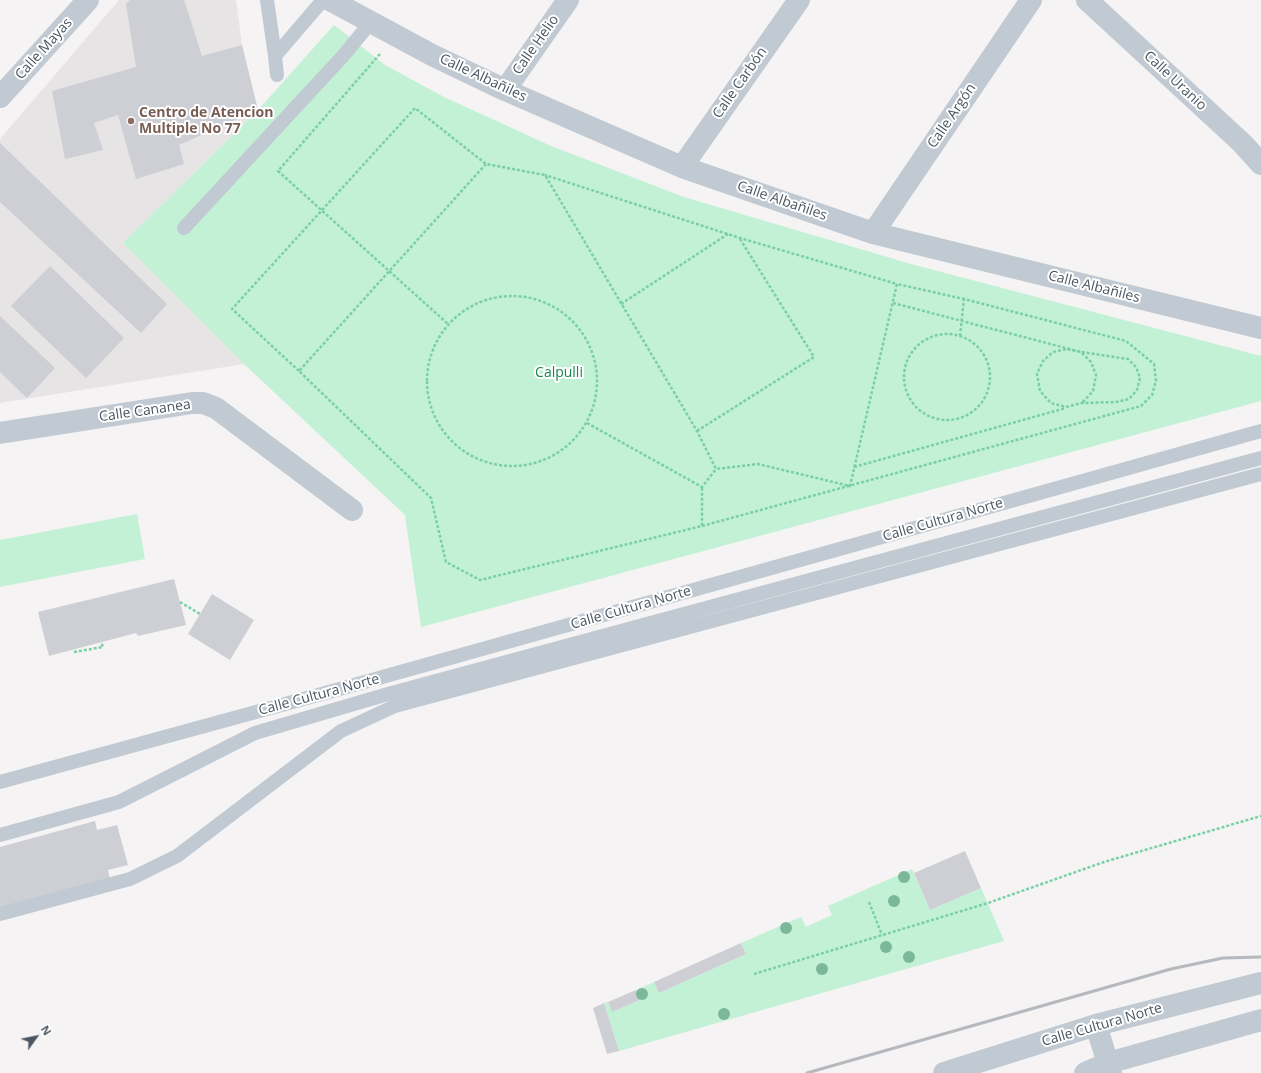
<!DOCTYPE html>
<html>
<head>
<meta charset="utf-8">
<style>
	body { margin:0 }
	#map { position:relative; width:1261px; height:1073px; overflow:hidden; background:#f5f3f3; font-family:"Open Sans",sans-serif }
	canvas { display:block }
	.north { position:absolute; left:16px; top:1017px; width:40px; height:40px; -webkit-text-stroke:3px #fff; paint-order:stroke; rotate:57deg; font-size:11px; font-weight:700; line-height:16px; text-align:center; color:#4a5661 }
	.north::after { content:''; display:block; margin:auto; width:14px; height:18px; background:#4a5661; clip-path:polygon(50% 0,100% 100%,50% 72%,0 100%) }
</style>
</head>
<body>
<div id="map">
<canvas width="1261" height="1073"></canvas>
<div class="north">N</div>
</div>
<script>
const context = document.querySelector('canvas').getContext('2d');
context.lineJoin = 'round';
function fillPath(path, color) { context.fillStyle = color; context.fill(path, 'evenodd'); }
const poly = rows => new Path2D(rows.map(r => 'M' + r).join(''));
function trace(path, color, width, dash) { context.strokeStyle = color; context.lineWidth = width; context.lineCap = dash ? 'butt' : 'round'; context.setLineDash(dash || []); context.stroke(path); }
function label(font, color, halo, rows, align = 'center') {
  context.font = font + ' "Open Sans",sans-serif'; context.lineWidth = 4; context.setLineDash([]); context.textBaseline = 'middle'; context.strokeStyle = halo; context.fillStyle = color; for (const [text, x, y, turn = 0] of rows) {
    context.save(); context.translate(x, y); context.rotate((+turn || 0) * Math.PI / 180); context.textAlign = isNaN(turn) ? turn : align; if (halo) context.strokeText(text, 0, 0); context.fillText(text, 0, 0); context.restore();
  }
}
const education = poly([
	[119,0,236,0,242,45,258,110,123,243,244,364,0,403,0,139]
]);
const green = poly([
	[334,25,385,65,444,97,551,146,684,197,911,264,1261,356,1261,401,421,627,405,515,244,364,123,243,258,110],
	[137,514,145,559,0,587,0,540],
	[912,869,930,910,981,888,1004,941,619,1051,604,1003,608,1002,612,1012,640,1000,636,990,654,982,659,993,746,954,741,943,801,917,806,927,832,915,828,906]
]);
const building = poly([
	[130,0,184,0,202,56,242,45,258,110,179,145,184,164,136,179,118,115,94,123,103,150,65,159,52,91,136,67,126,4],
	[0,143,167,304,141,333,0,202],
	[50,266,124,338,86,378,11,306],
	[0,316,55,368,27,398,0,372],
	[174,579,186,625,138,636,136,633,49,656,38,612],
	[212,594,254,620,230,660,188,634],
	[95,821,97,830,117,825,128,865,108,870,110,879,0,909,0,847],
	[965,851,981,888,930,910,914,873],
	[741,943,746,954,659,993,654,982],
	[636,990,640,1000,612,1012,608,1002],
	[604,1003,619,1051,607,1054,593,1008]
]);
const path = poly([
	[380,54,278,171,448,324],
	[486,164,299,371,431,498,446,562,480,580,702,526,702,487],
	'427 381a85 85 0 1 1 170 0a85 85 0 1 1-170 0Z',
	[893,303,1081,352,1128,359,1136,367,1140,378,1137,390,1129,399,1116,402,1082,403,1066,407,1051,403,1040,391,1037,374,1043,361,1053,352,1067,349,1081,352,1091,362,1096,375,1093,391,1082,403],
	[621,304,728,234],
	'904 377a43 43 0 1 1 86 0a43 43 0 1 1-86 0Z',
	[960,336,964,299],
	[299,371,232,309,415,108,486,164,545,175,697,431,716,469,758,464,850,486,897,284,740,238,545,175],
	[587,423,702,487,716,469],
	[697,431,814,357,740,239],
	[854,467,1066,408],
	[702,526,1141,406,1152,395,1156,381,1154,364,1126,341,964,299,897,284],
	[180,602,200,614],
	[74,652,103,647,101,642],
	[869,902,882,935],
	[754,974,988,903,1104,862,1261,816]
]);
const service = poly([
	[267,0,275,56,277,75],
	[275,56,323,0],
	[184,228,343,56,371,22],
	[0,782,318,695,1261,431],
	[0,835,119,802,255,733,388,694,1261,458],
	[0,914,130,879,177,856,341,731,395,706,1261,474]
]);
const minor = poly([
	[330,0,432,55,505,90,682,167,873,233,1261,328],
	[1087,0,1242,143,1261,164],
	[505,90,568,0],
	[0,97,88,0],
	[682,167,799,0],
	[873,233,1031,0],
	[0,433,192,403,203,403,216,408,352,510],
	[1096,1025,1111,1073],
	[944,1073,1096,1025,1261,983],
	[1085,1073,1108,1063,1261,1020]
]);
const rail = poly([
	[807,1073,1171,969,1223,958,1261,957]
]);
const trees = [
	[904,877],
	[894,901],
	[786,928],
	[886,947],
	[909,957],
	[822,969],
	[642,994],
	[724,1014]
];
const markers = [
	[131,121,4,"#8d6e63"]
];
const streetNames = [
	["Calle Helio",536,45,-55],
	["Calle Mayas",44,49,-48],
	["Calle Albañiles",483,78,25],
	["Calle Uranio",1175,81,43],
	["Calle Carbón",740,83,-55],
	["Calle Argón",952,116,-56],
	["Calle Albañiles",782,201,19],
	["Calle Albañiles",1094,287,14],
	["Calle Cananea",145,411,-8],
	["Calle Cultura Norte",943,520,-16],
	["Calle Cultura Norte",631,608,-16],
	["Calle Cultura Norte",319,695,-15],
	["Calle Cultura Norte",1102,1025,-16]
];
const educationNames = [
	["Centro de Atencion",139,113],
	["Multiple No 77",139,129]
];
const parkNames = [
	["Calpulli",559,373]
];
fillPath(education, '#e6e4e5');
fillPath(green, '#c3f1d5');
fillPath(building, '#cdcfd5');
trace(path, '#7ad0a6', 2.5, [3, 2]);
trace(service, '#c1cad2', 14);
trace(minor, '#c1cad2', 22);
trace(rail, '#b5b8bd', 3);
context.fillStyle = '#7bb799';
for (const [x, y] of trees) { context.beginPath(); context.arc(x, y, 6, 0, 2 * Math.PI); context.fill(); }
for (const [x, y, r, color] of markers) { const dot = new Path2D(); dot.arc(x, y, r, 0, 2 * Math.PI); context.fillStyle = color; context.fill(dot); trace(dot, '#fff', 1.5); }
label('14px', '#4a5661', '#fff', streetNames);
label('bold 14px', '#785e54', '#fff', educationNames, 'left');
label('14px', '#17864f', '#fff', parkNames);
</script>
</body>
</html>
